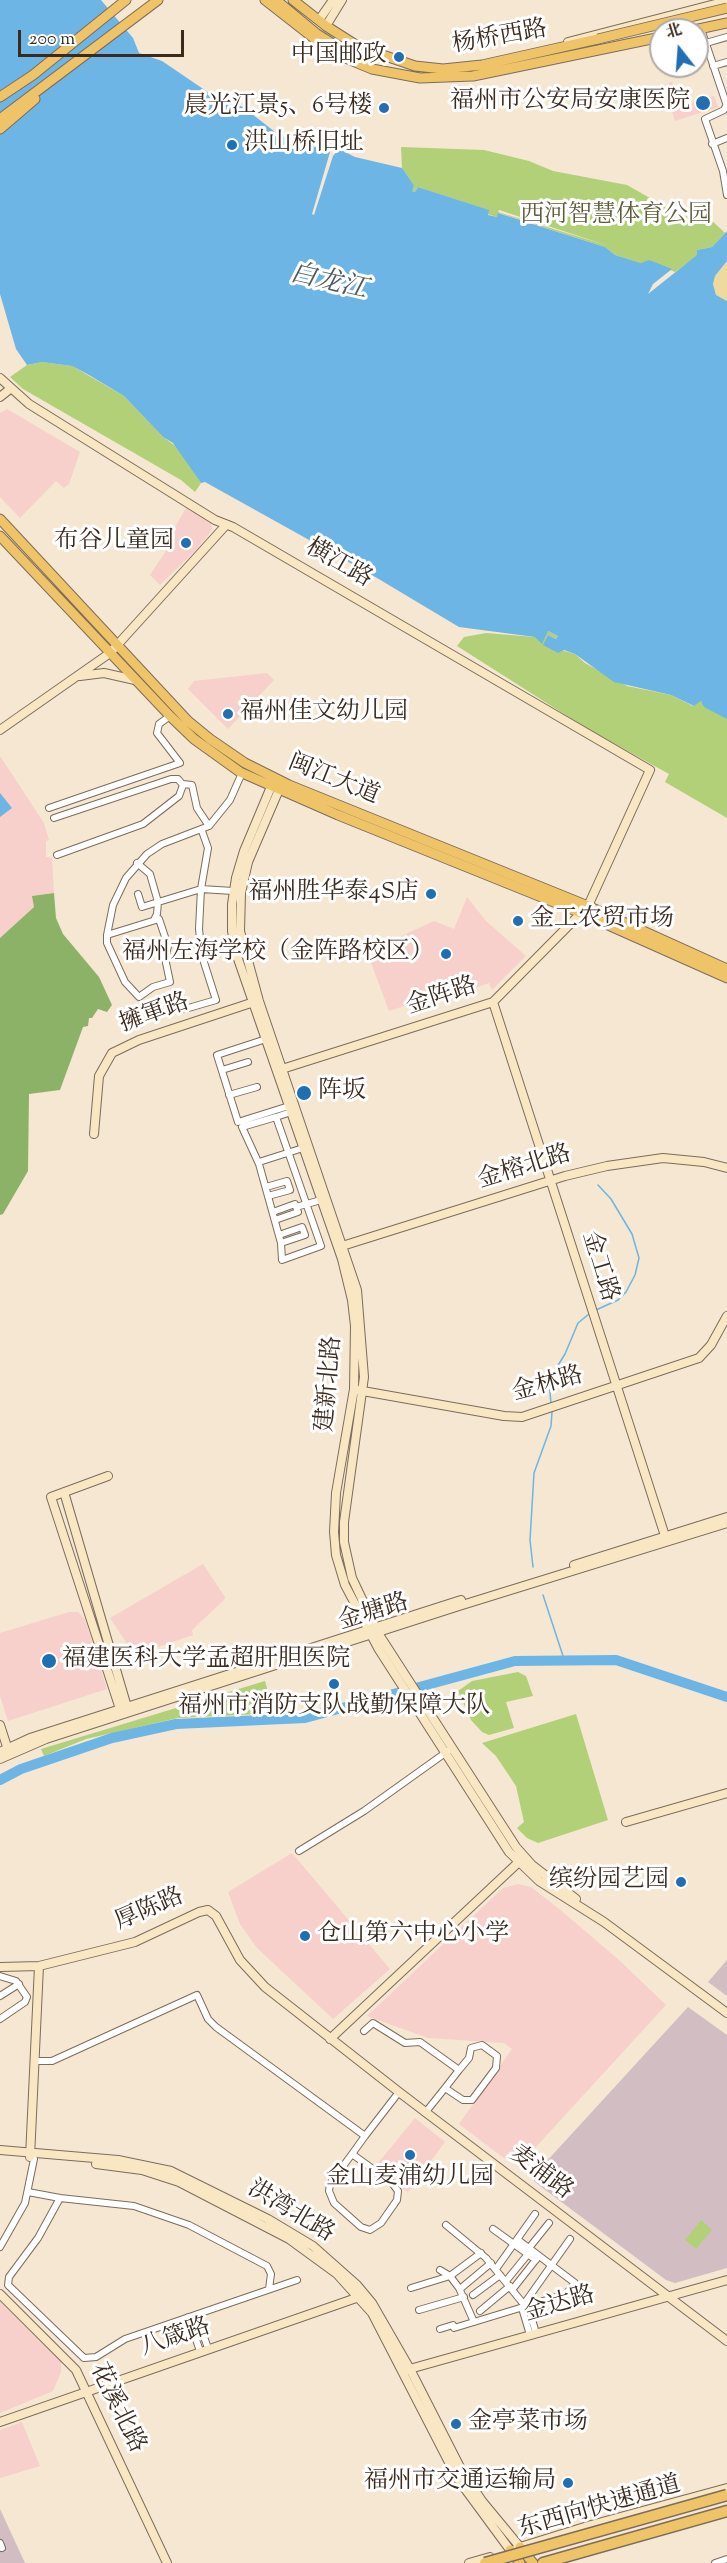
<!DOCTYPE html>
<html>
<head>
<meta charset="utf-8">
<style>
	body { margin:0 }
	#map { position:relative; width:727px; height:2563px; overflow:hidden; background:#f5e7d1; font-family:"Sorts Mill Goudy","Noto Serif SC",serif }
	canvas { display:block }
	.north { position:absolute; left:649px; top:18px; width:60px; height:60px; box-sizing:border-box; background:#fff; border:2px solid #b1aaa5; border-radius:50%; rotate:343deg; font-size:16px; font-weight:700; line-height:24px; text-align:center; color:#3b2a1e }
	.north::after { content:''; display:block; margin:auto; width:21px; height:27px; background:#1f6fb2; clip-path:polygon(50% 0,100% 100%,50% 72%,0 100%) }
	.scale { position:absolute; left:18px; top:30px; width:166px; height:27px; box-sizing:border-box; border:3px solid #3b2a1e; border-top:0; padding-left:8px; font-size:18px; line-height:21px; white-space:nowrap; color:#3b2a1e; -webkit-text-stroke:4px #fff; paint-order:stroke }
</style>
</head>
<body>
<div id="map">
<canvas width="727" height="2563"></canvas>
<div class="north">北</div>
<div class="scale">200 m</div>
</div>
<script>
const context = document.querySelector('canvas').getContext('2d');
context.lineJoin = 'round';
function fillPath(path, color) { context.fillStyle = color; context.fill(path, 'evenodd'); }
const poly = rows => new Path2D(rows.map(r => 'M' + r).join(''));
function trace(path, color, width, dash) { context.strokeStyle = color; context.lineWidth = width; context.lineCap = dash ? 'butt' : 'round'; context.setLineDash(dash || []); context.stroke(path); }
function label(font, color, halo, rows, align = 'center') {
  context.font = font + ' "Sorts Mill Goudy","Noto Serif SC",serif'; context.lineWidth = 6; context.setLineDash([]); context.textBaseline = 'middle'; context.strokeStyle = halo; context.fillStyle = color; for (const [text, x, y, turn = 0] of rows) {
    context.save(); context.translate(x, y); context.rotate((+turn || 0) * Math.PI / 180); context.textAlign = isNaN(turn) ? turn : align; if (halo) context.strokeText(text, 0, 0); context.fillText(text, 0, 0); context.restore();
  }
}
const built = poly([
	[672,82,680,105,714,96,718,107,675,121,664,85],
	[7,409,80,452,69,484,64,488,56,481,20,518,0,497,0,413],
	[186,508,211,522,212,530,196,550,160,585,150,575,175,537,171,534],
	[267,673,274,680,228,729,188,689,194,681],
	[0,756,44,823,49,840,46,841,46,857,52,858,54,893,33,896,34,907,0,938],
	[467,897,486,921,526,956,492,990,489,983,478,987,448,991,389,1011,367,952,434,921,454,929],
	[203,1564,225,1597,224,1600,192,1630,193,1635,144,1652,132,1651,110,1618],
	[69,1612,78,1612,85,1619,107,1689,8,1721,0,1696,0,1633],
	[292,1853,390,1969,333,2019,257,1948,240,1924,228,1892],
	[518,1884,531,1887,558,1908,619,1960,666,2005,524,2160,516,2163,509,2162,459,2124,512,2049,504,2043,428,2038,367,2016,503,1888],
	[415,2118,445,2142,408,2192,374,2168],
	[0,2300,61,2360,61,2372,53,2391,0,2413],
	[22,2422,40,2466,0,2478,0,2430]
]);
const industrial = poly([
	[727,1960,727,1996,708,1982],
	[688,2007,727,2035,727,2268,675,2283,666,2280,540,2186,534,2181,534,2175],
	[0,2509,25,2563,0,2563]
]);
const green = poly([
	[401,147,484,150,529,161,553,171,627,185,680,215,708,217,725,233,712,247,697,250,698,255,675,272,649,261,641,263,615,255,605,247,499,213,497,217,487,214,488,210,418,187,415,192,411,191,414,185,402,168],
	[42,362,72,366,124,396,163,437,177,447,201,483,195,492,181,480,23,389,10,377,27,365],
	[548,631,558,636,556,639,548,635,544,645,575,654,585,663,627,686,671,695,693,706,701,701,727,719,727,818,665,782,669,774,586,728,457,646,464,637,486,633,535,637],
	[518,1672,526,1676,533,1696,506,1702,514,1728,489,1735,482,1732,471,1720,458,1691,472,1681],
	[265,1681,272,1706,281,1713,178,1718,86,1739,44,1756,41,1749],
	[576,1714,608,1820,538,1843,527,1838,517,1828,524,1822,516,1786,496,1756,482,1743],
	[701,2220,712,2230,696,2249,685,2240]
]);
const forest = poly([
	[54,893,56,918,63,934,99,977,112,1005,107,1012,98,1009,92,1018,89,1018,88,1026,83,1027,60,1090,29,1094,28,1171,3,1214,0,1215,0,938,34,907,32,896]
]);
const sand = poly([
	[727,261,727,301,716,295,713,284,715,276]
]);
const water = poly([
	[0,0,101,0,133,38,139,53,162,61,218,99,243,107,279,135,330,152,312,214,314,215,333,156,339,149,355,157,402,168,414,185,412,191,415,192,418,187,489,210,488,215,497,217,498,213,605,247,615,255,641,263,649,260,672,269,653,284,648,294,697,255,697,250,712,247,727,231,727,261,715,276,713,284,716,295,727,301,727,719,704,707,701,701,694,706,671,695,614,682,575,654,564,650,558,653,543,645,548,635,556,639,558,636,548,631,542,644,535,637,459,627,372,575,205,482,201,483,173,443,163,437,124,396,89,375,72,366,42,362,27,365,16,349,0,294],
	[0,793,12,808,0,817]
]);
const pier = poly([
	[499,210,606,245,609,246,498,212]
]);
const stream = poly([
	[596,1310,618,1300,626,1292,635,1275,639,1258,632,1234,611,1199,598,1185],
	[551,1404,549,1380,565,1354,578,1323,589,1314],
	[533,1567,530,1540,534,1473,551,1426,552,1412],
	[543,1595,564,1659]
]);
const river = poly([
	[0,1780,21,1769,112,1738,176,1724,305,1718,515,1661,616,1660,727,1697]
]);
const street = poly([
	[701,29,727,106],
	[706,43,727,37],
	[713,66,727,62],
	[726,106,724,110,705,119,723,171,727,195],
	[712,144,727,138],
	[183,784,192,785,197,808,209,826],
	[49,808,180,763,157,733,159,724,170,716],
	[54,818,171,779,178,779,183,785,179,796,143,824,57,855],
	[137,863,150,874,158,902,157,914,154,920],
	[138,894,142,907,201,889,233,891],
	[107,935,159,919,168,946,165,958,170,982,153,987,139,997,125,982,107,943,107,935,113,905,126,878,147,854,162,844,209,826,230,800,242,773],
	[185,1009,216,1000,202,956,199,929,201,889,208,848,202,831],
	[266,1039,217,1055,238,1122,289,1106],
	[222,1070,248,1062],
	[229,1095,257,1087],
	[276,1117,321,1246,282,1260,281,1243,259,1164,242,1127,276,1117,291,1112],
	[259,1162,303,1148],
	[266,1187,287,1181,290,1190,268,1196],
	[296,1207,321,1200],
	[273,1212,295,1204,298,1212,275,1220],
	[279,1235,302,1227,305,1235,281,1243],
	[299,1851,364,1811,448,1751],
	[0,1976,16,1981,27,1997,25,2002,0,2019],
	[0,1996,19,1984],
	[364,2031,373,2023,405,2043,420,2042,459,2070],
	[34,2061,52,2061,197,1995,208,2019,216,2027,365,2136,399,2092],
	[425,2113,445,2088,459,2070,469,2058,471,2048,482,2045,497,2056,496,2068,472,2100,463,2100,445,2088],
	[352,2154,392,2183,398,2191,397,2200,381,2223,370,2230,361,2227,334,2203,329,2191,330,2184,352,2154,365,2136],
	[28,2192,60,2198,134,2206,189,2225,267,2266,271,2274,269,2289],
	[60,2198,38,2238,9,2277,8,2285,84,2358,96,2357,125,2339,297,2280],
	[446,2225,486,2258,526,2307],
	[493,2229,536,2260],
	[0,2247,25,2203,34,2159],
	[529,2248,549,2223],
	[496,2269,535,2214],
	[440,2270,450,2276,459,2288,474,2322],
	[506,2281,528,2254],
	[411,2288,450,2276,481,2253],
	[460,2289,491,2263],
	[512,2290,538,2257],
	[473,2295,500,2275],
	[524,2304,570,2239],
	[528,2306,536,2333],
	[522,2308,530,2335],
	[419,2310,464,2297],
	[480,2311,510,2286],
	[196,2315,208,2348],
	[188,2317,200,2351],
	[440,2329,453,2325,454,2328,566,2294,575,2283,518,2240],
	[0,2543,2,2548],
	[715,2563,727,2559]
]);
const secondary = poly([
	[319,20,333,0],
	[326,26,342,0],
	[568,42,727,1],
	[0,378,29,404,215,520,233,527,650,770,588,906,493,1002,282,1069],
	[0,397,10,389],
	[80,676,104,673,135,680],
	[0,730,110,653,226,525],
	[273,782,244,851,236,878,232,904,232,931,237,956,342,1259,352,1300,355,1326,354,1389,336,1493,334,1532,336,1555,345,1585,378,1648,509,1852,539,1881,604,1922,727,2013],
	[281,785,248,862,241,893,240,931,259,1001,357,1290,364,1377,344,1522,344,1542,352,1578,378,1633,516,1847,532,1865,576,1899],
	[493,1002,666,1539],
	[94,1134,99,1076,112,1053,139,1040,257,1001],
	[339,1247,565,1176,607,1166,663,1158,704,1162,727,1168],
	[357,1390,504,1416,522,1417,699,1358,711,1345,727,1316],
	[108,1476,51,1497,120,1709],
	[64,1492,127,1707],
	[574,1565,727,1517],
	[0,1725,9,1753],
	[0,1752,30,1738,461,1600],
	[0,1759,46,1739,459,1606,727,1523],
	[626,1822,727,1793],
	[0,1967,39,1966,135,1942,199,1912,208,1910,216,1916,240,1960,265,1987,399,2092,727,2341],
	[330,2039,522,1859],
	[0,2150,118,2160,171,2171,268,2219,313,2246,357,2285,372,2303,410,2369,462,2471,482,2501,520,2547],
	[30,2157,39,1966],
	[96,2164,142,2170,179,2182,289,2239,337,2274,372,2313,457,2478,510,2550],
	[0,2294,76,2370,167,2563],
	[406,2370,727,2280],
	[0,2422,362,2296],
	[517,2548,591,2525,727,2488],
	[469,2563,490,2557]
]);
const primary = poly([
	[265,0,320,43,343,57,372,69,420,78,473,76,661,37],
	[276,0,317,34,355,58],
	[293,0,326,26,359,47,415,66,443,69,482,65,598,39],
	[694,30,727,23],
	[0,97,33,75,126,0],
	[0,119,158,0],
	[0,129,35,99],
	[0,519,188,721,210,739,245,763,289,785,588,906,727,969],
	[0,536,170,716,194,739,240,772,338,815,581,913,727,978],
	[520,2547,533,2563],
	[510,2550,520,2563]
]);
const highway = poly([
	[543,2563,727,2511]
]);
const primaryBridge = poly([
	[598,39,727,8]
]);
const highwayBridge = poly([
	[485,2563,727,2495]
]);
const markers = [
	[399,57,6,"#1f6fb2"],
	[703,103,8,"#1f6fb2"],
	[384,108,6,"#1f6fb2"],
	[232,145,6,"#1f6fb2"],
	[186,543,6,"#1f6fb2"],
	[228,714,6,"#1f6fb2"],
	[431,894,6,"#1f6fb2"],
	[518,921,6,"#1f6fb2"],
	[446,954,6,"#1f6fb2"],
	[304,1093,8,"#1f6fb2"],
	[49,1661,8,"#1f6fb2"],
	[334,1684,6,"#1f6fb2"],
	[681,1882,6,"#1f6fb2"],
	[305,1936,6,"#1f6fb2"],
	[410,2155,6,"#1f6fb2"],
	[456,2424,6,"#1f6fb2"],
	[568,2483,6,"#1f6fb2"]
];
const streetNames = [
	["杨桥西路",500,39,-10],
	["横江路",338,565,30],
	["闽江大道",333,781,22],
	["金阵路",442,998,-18],
	["擁軍路",155,1015,-20],
	["金榕北路",525,1169,-17],
	["金工路",598,1267,73],
	["建新北路",331,1384,-85],
	["金林路",548,1386,-15],
	["金塘路",374,1614,-17],
	["厚陈路",150,1911,-23],
	["麦浦路",540,2174,37],
	["洪湾北路",290,2213,31],
	["金达路",560,2306,-16],
	["八箴路",176,2339,-19],
	["花溪北路",116,2409,64],
	["东西向快速通道",600,2509,-16]
];
const poiNames = [
	["中国邮政",387,57],
	["福州市公安局安康医院",690,103],
	["晨光江景5、6号楼",372,108],
	["洪山桥旧址",244,145,"left"],
	["布谷儿童园",174,543],
	["福州佳文幼儿园",240,714,"left"],
	["福州胜华泰4S店",419,894],
	["金工农贸市场",530,921,"left"],
	["福州左海学校（金阵路校区）",434,954],
	["阵坂",318,1093,"left"],
	["福建医科大学孟超肝胆医院",62,1661,"left"],
	["福州市消防支队战勤保障大队",334,1708,"center"],
	["缤纷园艺园",669,1882],
	["仓山第六中心小学",317,1936,"left"],
	["金山麦浦幼儿园",410,2179,"center"],
	["金亭菜市场",468,2424,"left"],
	["福州市交通运输局",556,2483]
];
const parkNames = [
	["西河智慧体育公园",616,217]
];
const waterNames = [
	["白龙江",328,284,13]
];
fillPath(built, '#f7d0cb');
fillPath(industrial, '#d2bec2');
fillPath(green, '#b1d078');
fillPath(forest, '#8cb268');
fillPath(sand, '#eeda9e');
fillPath(water, '#6db5e4');
fillPath(pier, '#f5e7d1');
trace(stream, '#6db5e4', 1.5);
trace(river, '#6db5e4', 10);
trace(street, '#7c6c5d', 8);
trace(secondary, '#7c6c5d', 10);
trace(primary, '#7c6c5d', 11);
trace(highway, '#7c6c5d', 13);
trace(street, '#fff', 6);
trace(secondary, '#f9e7c3', 8);
trace(primary, '#efc469', 9);
trace(highway, '#efc469', 10);
trace(primaryBridge, '#7c6c5d', 11, []);
trace(highwayBridge, '#7c6c5d', 13, []);
trace(primaryBridge, '#efc469', 9);
trace(highwayBridge, '#efc469', 10);
for (const [x, y, r, color] of markers) { const dot = new Path2D(); dot.arc(x, y, r, 0, 2 * Math.PI); context.fillStyle = color; context.fill(dot); trace(dot, '#fff', 2); }
label('24px', '#3b2a1e', '#fff', streetNames);
label('24px', '#3b2a1e', '#fff', poiNames, 'right');
label('24px', '#5e5c39', '#fff', parkNames);
label('italic 26px', '#4c5b63', '#fff', waterNames);
</script>
</body>
</html>
